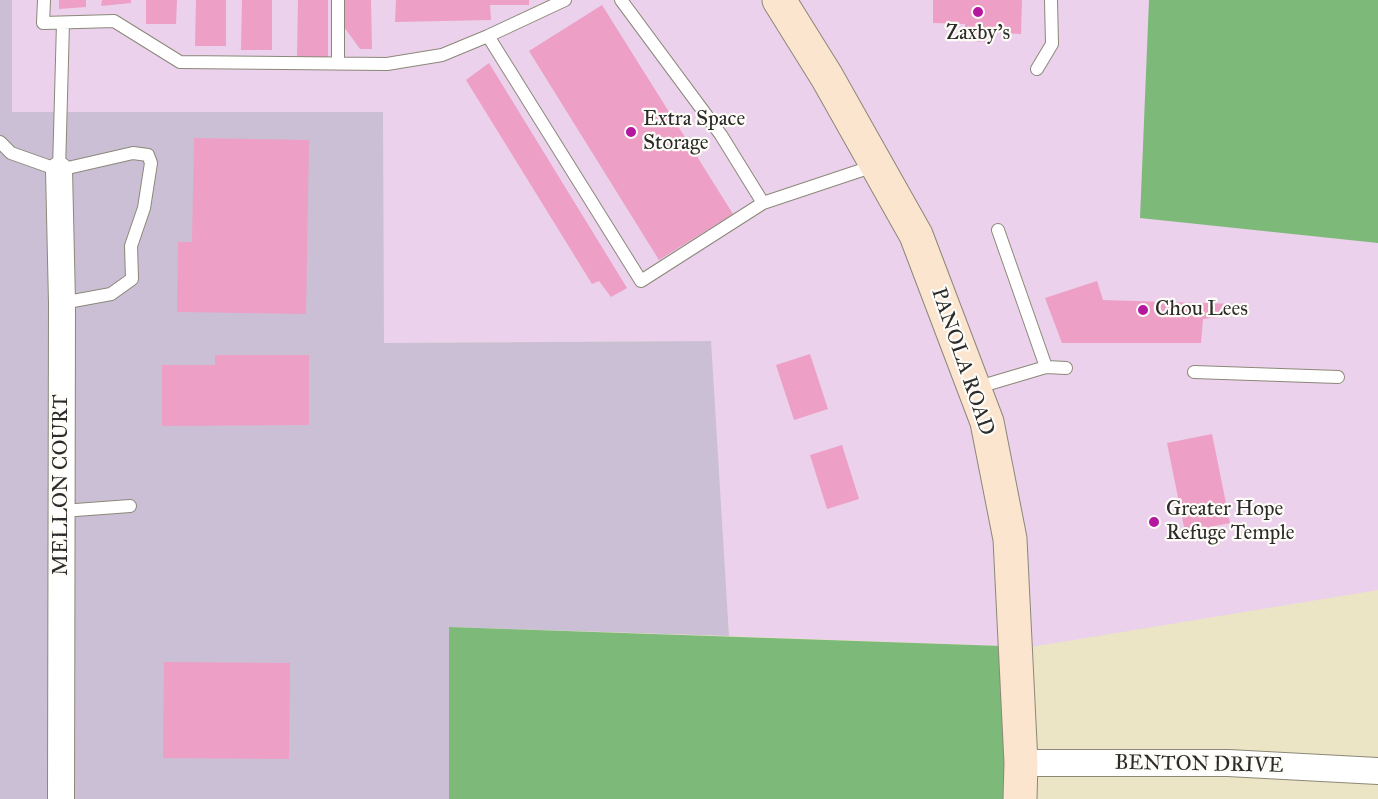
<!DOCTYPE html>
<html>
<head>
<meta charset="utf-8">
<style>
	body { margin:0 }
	canvas { display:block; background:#ebe4c5 }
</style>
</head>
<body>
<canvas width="1378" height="799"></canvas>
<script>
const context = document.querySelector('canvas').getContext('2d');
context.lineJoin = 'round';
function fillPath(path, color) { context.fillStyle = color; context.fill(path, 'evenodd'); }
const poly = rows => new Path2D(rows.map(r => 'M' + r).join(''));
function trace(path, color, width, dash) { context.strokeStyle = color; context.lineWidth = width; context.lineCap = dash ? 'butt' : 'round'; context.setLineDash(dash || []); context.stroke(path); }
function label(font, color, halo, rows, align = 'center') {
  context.font = font + ' "IM FELL Great Primer",serif'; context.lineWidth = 4.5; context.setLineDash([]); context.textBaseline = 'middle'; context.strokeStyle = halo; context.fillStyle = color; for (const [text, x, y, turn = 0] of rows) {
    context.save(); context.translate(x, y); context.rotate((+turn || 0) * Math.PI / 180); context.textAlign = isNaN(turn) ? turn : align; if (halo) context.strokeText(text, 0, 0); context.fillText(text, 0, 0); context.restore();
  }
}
const built = poly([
	[12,0,1378,0,1378,590,1031,647,729,636,710,341,383,343,383,112,12,112]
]);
const industrial = poly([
	[0,0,12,0,12,112,383,112,384,343,711,341,729,636,449,627,449,799,0,799]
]);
const forest = poly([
	[1149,0,1378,0,1378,243,1140,218],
	[449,627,1031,647,1025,799,449,799]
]);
const building = poly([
	[59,0,86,0,86,7,59,9],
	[102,0,131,0,131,3,101,6],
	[146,0,177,0,176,24,146,24],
	[196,0,226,0,226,46,195,46],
	[242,0,272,0,272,50,241,50],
	[298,0,328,0,328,58,297,57],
	[345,0,371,0,372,49,360,49,344,27],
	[396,0,529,0,529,5,490,5,491,20,395,22],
	[933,0,1022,0,1021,34,987,32,986,42,970,41,970,33,965,33,965,24,933,23],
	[602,5,733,214,659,260,529,51],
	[489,63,627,288,611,297,599,281,592,284,466,80],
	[194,138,309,140,306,314,177,312,178,242,192,242],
	[1097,281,1103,300,1236,304,1236,315,1203,319,1201,343,1062,343,1045,298],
	[810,354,828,409,794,420,776,365],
	[215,355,309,355,309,425,162,426,162,365,215,365],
	[1212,434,1230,523,1185,532,1167,443],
	[842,445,859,499,827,509,810,455],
	[164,662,290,663,289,759,163,758]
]);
const service = poly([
	[44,0,43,23,114,21,180,62,387,64,442,55,488,36],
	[338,0,338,64],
	[565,0,488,36,641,281,763,203,877,165],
	[621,0,721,135,763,203],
	[1037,69,1052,44,1051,0],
	[0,142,11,153,59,170,133,153,148,155,151,163,144,208,131,246,132,279,111,294,62,303],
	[59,170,63,23],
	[998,230,1046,367,1066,368],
	[1194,372,1338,377],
	[975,388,1046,367],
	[62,511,130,506]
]);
const minor = poly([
	[59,170,62,303,61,799],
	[1021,763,1228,763,1378,771]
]);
const secondary = poly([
	[779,0,827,77,916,235,987,422,1010,539,1021,763,1020,799]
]);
const markers = [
	[978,12,6,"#b5179e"],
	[631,132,6,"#b5179e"],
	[1143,310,6,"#b5179e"],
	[1154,522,6,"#b5179e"]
];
const poiNames = [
	["Zaxby's",978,34,"center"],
	["Extra Space",643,120],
	["Storage",643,144],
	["Chou Lees",1155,310],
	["Greater Hope",1166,510],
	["Refuge Temple",1166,534]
];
const streetNames = [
	["PANOLA ROAD",962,362,71],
	["MELLON COURT",62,485,-90],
	["BENTON DRIVE",1199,765,1]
];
fillPath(built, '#ebd1ec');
fillPath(industrial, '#cbbfd6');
fillPath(forest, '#7dba7a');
fillPath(building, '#ed9fc6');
trace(service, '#8b8878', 14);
trace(minor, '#8b8878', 28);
trace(secondary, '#8b8878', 35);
trace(service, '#fff', 12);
trace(minor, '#fff', 26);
trace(secondary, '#fbe5cf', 33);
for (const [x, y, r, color] of markers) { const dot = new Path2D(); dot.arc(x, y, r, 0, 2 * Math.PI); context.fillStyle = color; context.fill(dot); trace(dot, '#fdfcf7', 2); }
label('21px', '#2b2b2b', '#fdfcf7', poiNames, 'left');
label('21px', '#2b2b2b', '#fdfcf7', streetNames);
</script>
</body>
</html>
